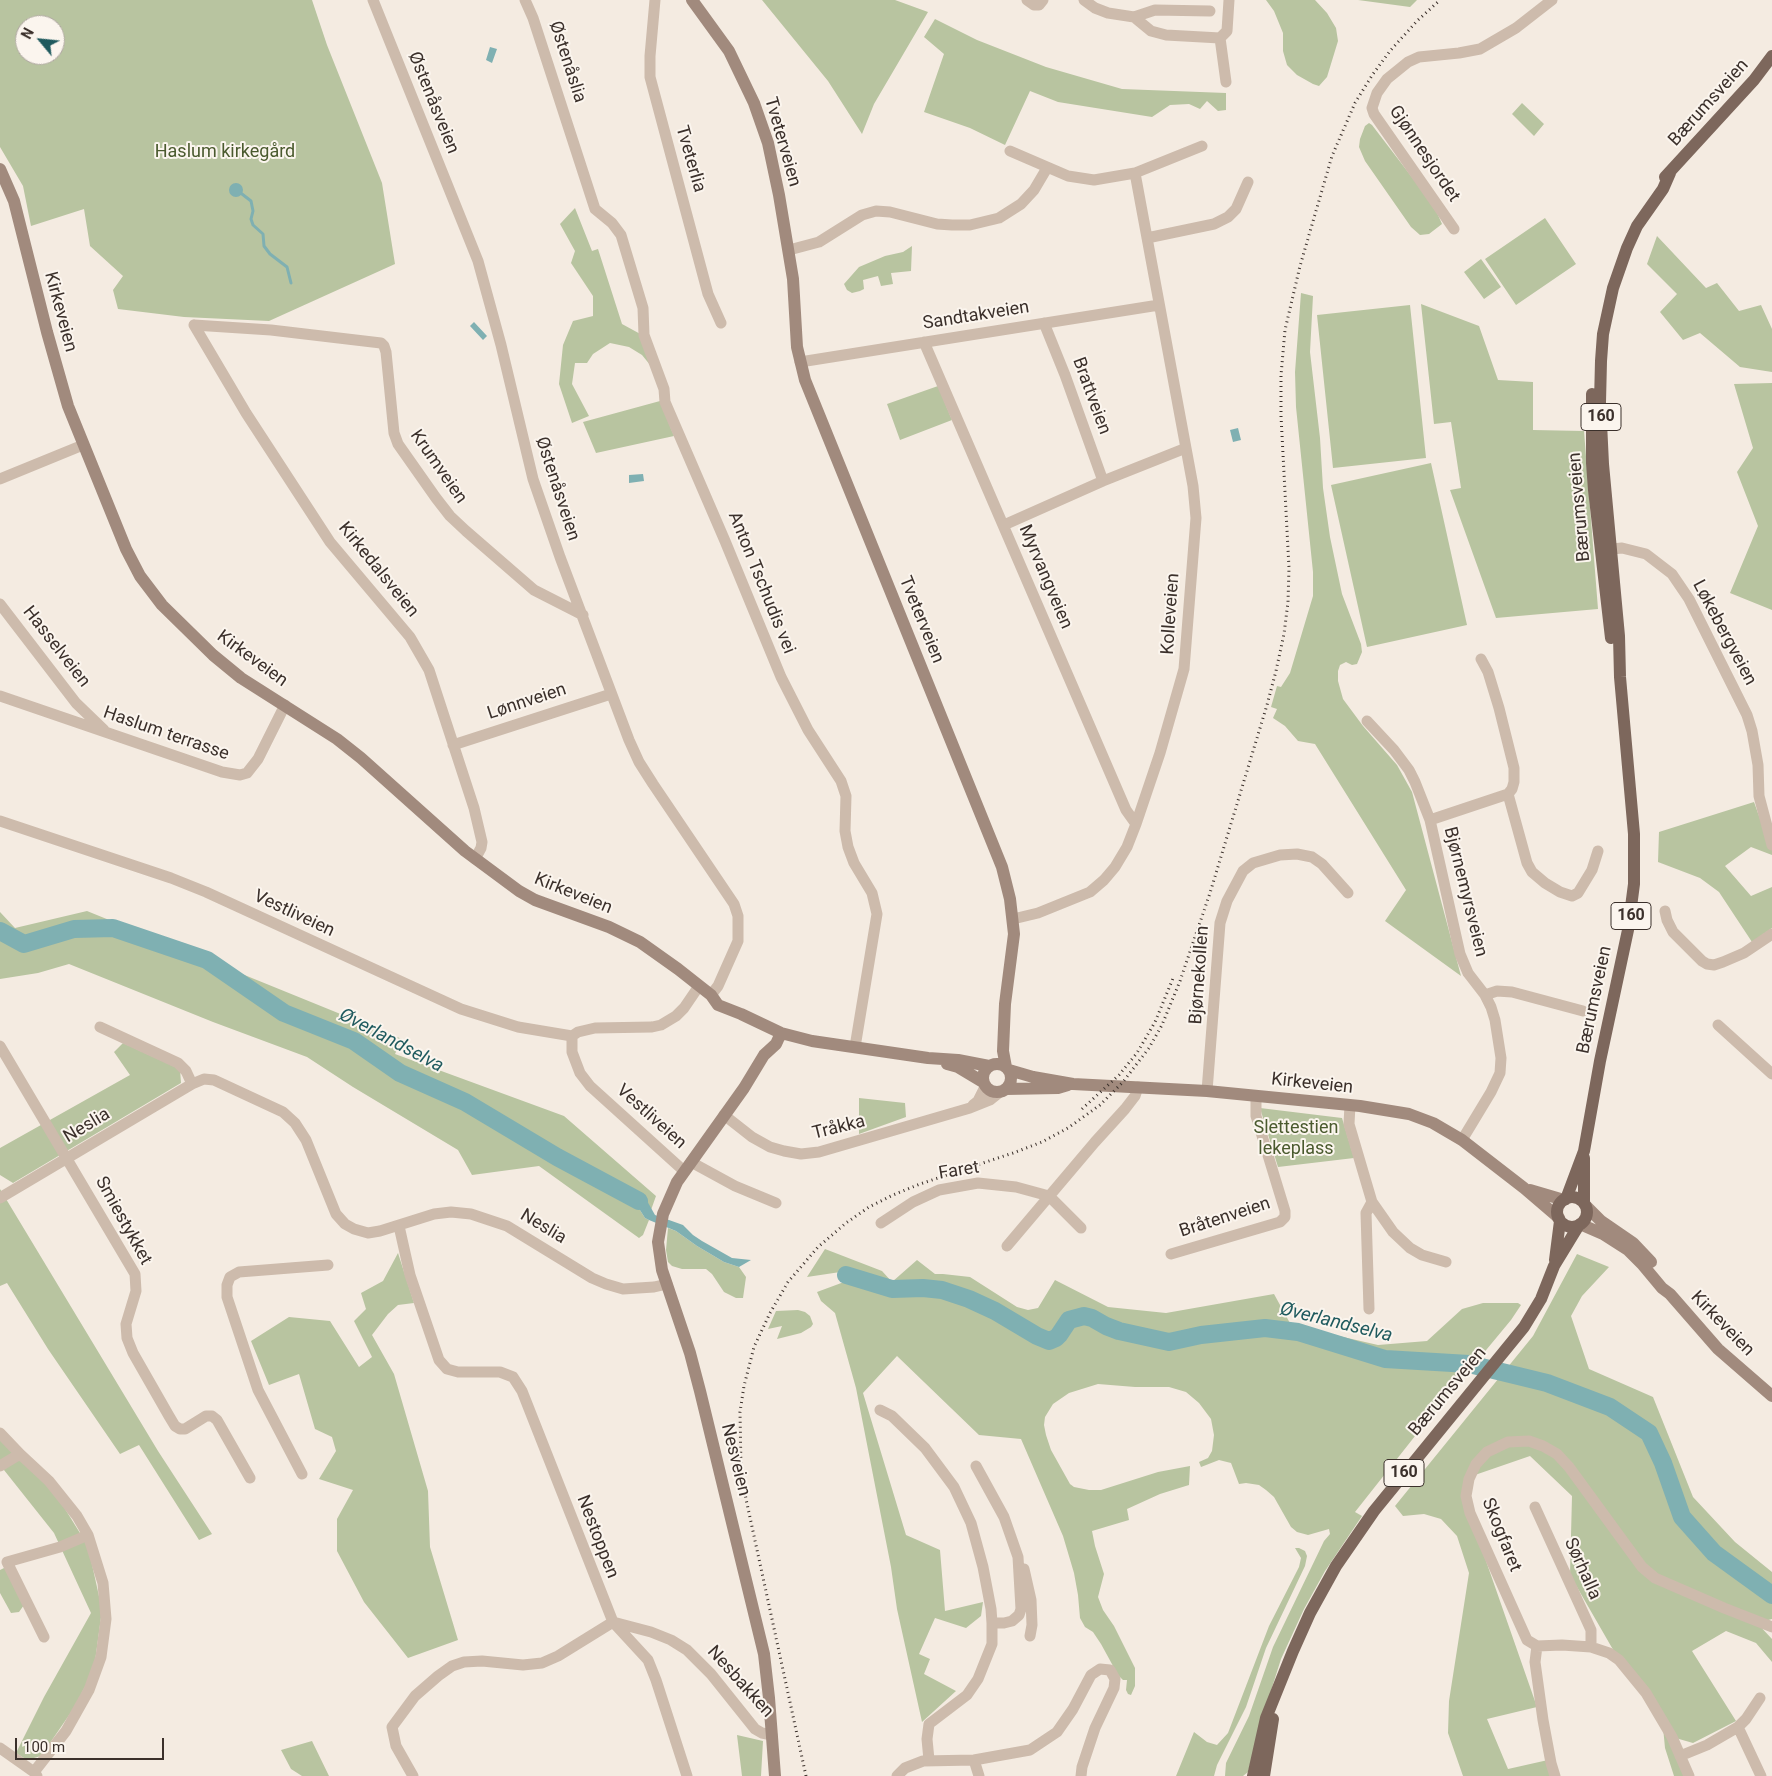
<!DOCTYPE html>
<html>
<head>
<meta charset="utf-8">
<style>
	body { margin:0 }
	#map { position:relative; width:1772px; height:1776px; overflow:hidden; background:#f4ebe1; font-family:Roboto,sans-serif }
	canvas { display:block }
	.north { position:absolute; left:15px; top:15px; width:50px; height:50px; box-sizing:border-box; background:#fbf5ee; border:1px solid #aea6a0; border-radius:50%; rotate:298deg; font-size:14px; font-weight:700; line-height:20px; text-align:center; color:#3b302b }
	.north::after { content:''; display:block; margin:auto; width:18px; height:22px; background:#1f5a5e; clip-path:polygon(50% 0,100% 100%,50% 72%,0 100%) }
	.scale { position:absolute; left:15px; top:1738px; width:149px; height:22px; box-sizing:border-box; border:2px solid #3b302b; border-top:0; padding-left:6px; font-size:15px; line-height:18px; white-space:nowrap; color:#3b302b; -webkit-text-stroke:4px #fbf5ee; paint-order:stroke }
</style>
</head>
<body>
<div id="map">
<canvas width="1772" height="1776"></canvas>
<div class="north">N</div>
<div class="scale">100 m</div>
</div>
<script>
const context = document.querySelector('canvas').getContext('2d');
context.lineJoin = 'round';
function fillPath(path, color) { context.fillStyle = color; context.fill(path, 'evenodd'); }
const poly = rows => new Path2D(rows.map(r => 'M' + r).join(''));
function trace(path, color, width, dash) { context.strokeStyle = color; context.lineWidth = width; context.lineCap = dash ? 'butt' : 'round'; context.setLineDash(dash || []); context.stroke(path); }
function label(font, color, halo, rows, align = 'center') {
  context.font = font + ' Roboto,sans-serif'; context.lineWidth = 4; context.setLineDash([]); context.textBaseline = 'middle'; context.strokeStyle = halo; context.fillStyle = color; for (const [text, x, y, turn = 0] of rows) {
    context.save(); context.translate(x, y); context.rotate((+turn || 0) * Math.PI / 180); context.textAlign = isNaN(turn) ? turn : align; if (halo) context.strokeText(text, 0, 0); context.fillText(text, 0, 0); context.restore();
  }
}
const green = poly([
	[0,0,312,0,327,45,382,183,395,264,269,321,184,317,118,309,113,290,123,276,90,246,84,209,31,226,23,186,0,147],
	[25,25,55,25,55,55,25,55],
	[762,0,895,0,928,12,874,104,862,134,828,81],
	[1266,0,1315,0,1327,13,1336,28,1338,41,1327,77,1319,86,1313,84,1297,75,1287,65,1283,51,1283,33,1274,11],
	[1358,0,1417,0,1410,7],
	[935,19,977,40,1046,67,1122,89,1226,93,1226,110,1218,111,1207,101,1200,109,1189,104,1170,105,1152,117,1058,102,1030,91,1005,145,970,128,924,112,944,54,924,37],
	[1522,103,1544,124,1534,136,1512,114],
	[1369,123,1372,125,1434,206,1442,224,1429,234,1420,235,1411,227,1365,161,1359,147,1360,139,1365,126],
	[575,208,592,251,598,249,622,324,644,336,655,371,642,355,629,347,610,343,593,354,587,363,575,363,572,384,589,416,572,423,559,384,563,345,573,321,593,316,593,296,571,263,575,251,560,224],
	[1545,218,1576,264,1516,305,1485,259],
	[1657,236,1706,288,1717,283,1739,311,1761,305,1772,329,1772,372,1740,367,1700,333,1683,340,1660,312,1677,294,1647,264],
	[912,246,911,271,891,273,893,284,881,286,878,276,863,280,864,289,860,291,852,293,847,290,844,284,859,267,885,256,903,252],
	[1481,259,1501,287,1484,299,1464,272],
	[1301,293,1313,296,1310,352,1320,438,1323,488,1330,537,1342,594,1361,644,1362,652,1357,664,1352,665,1346,662,1340,665,1338,671,1338,681,1343,699,1363,726,1397,765,1412,792,1461,976,1385,921,1406,890,1315,744,1298,741,1285,726,1273,718,1277,709,1271,707,1277,686,1281,687,1290,673,1313,596,1313,572,1296,407,1295,372],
	[1421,304,1479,326,1498,380,1533,382,1533,430,1584,431,1598,609,1496,618,1450,490,1461,488,1451,422,1434,424],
	[1410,305,1426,458,1333,468,1317,315],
	[1772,383,1772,610,1730,593,1758,526,1737,472,1753,448,1734,384],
	[938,386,952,420,900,440,887,404],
	[660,401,674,436,596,453,583,422],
	[1431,463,1467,625,1367,647,1331,485],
	[1754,802,1763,827,1772,827,1772,855,1751,847,1725,866,1751,896,1772,887,1772,928,1752,942,1719,892,1700,878,1658,862,1659,832],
	[87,911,402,1039,395,1054,564,1116,656,1196,651,1210,646,1199,641,1193,623,1184,618,1195,638,1207,645,1218,649,1220,643,1235,639,1238,539,1166,472,1175,458,1150,353,1087,307,1057,213,1022,69,964,38,973,0,979,0,912,15,928],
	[123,1043,180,1069,181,1083,13,1183,0,1175,0,1148,130,1075,114,1052],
	[859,1098,905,1103,906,1117,859,1134],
	[1260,1108,1342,1118,1354,1158,1278,1167],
	[0,1189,158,1451,212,1534,199,1540,139,1445,120,1454,48,1349,7,1283,0,1286],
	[668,1228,676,1231,697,1246,724,1262,739,1267,746,1277,743,1298,736,1298,724,1292,712,1274,706,1269,682,1269,672,1266,668,1262,666,1250],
	[825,1249,882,1271,892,1282,917,1260,935,1274,943,1274,970,1277,1017,1307,1028,1310,1038,1308,1055,1280,1108,1307,1166,1313,1274,1294,1291,1325,1378,1345,1427,1341,1462,1309,1483,1303,1518,1303,1521,1305,1511,1320,1419,1431,1355,1512,1362,1516,1325,1571,1304,1609,1281,1659,1262,1719,1248,1772,1243,1776,1225,1776,1226,1763,1249,1716,1273,1647,1324,1541,1330,1534,1329,1529,1308,1535,1297,1532,1291,1527,1274,1497,1266,1490,1259,1485,1246,1483,1239,1484,1231,1463,1219,1460,1201,1467,1199,1462,1208,1458,1212,1451,1214,1435,1211,1419,1199,1403,1186,1392,1169,1387,1135,1387,1098,1384,1069,1393,1053,1404,1045,1417,1044,1425,1046,1435,1051,1450,1070,1484,1074,1487,1089,1490,1101,1490,1158,1472,1190,1466,1189,1485,1160,1494,1127,1509,1129,1520,1092,1531,1095,1546,1104,1574,1098,1597,1103,1610,1114,1626,1135,1668,1135,1686,1131,1695,1128,1694,1126,1690,1127,1680,1123,1680,1118,1675,1101,1644,1093,1632,1085,1627,1080,1618,1078,1595,1074,1573,1063,1536,1021,1439,979,1435,897,1356,863,1393,906,1535,940,1550,945,1611,983,1602,981,1616,966,1628,935,1618,919,1654,930,1659,924,1674,956,1691,922,1722,897,1609,891,1567,856,1388,835,1313,821,1301,817,1292,844,1282,847,1271,807,1277],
	[398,1253,414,1303,398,1305,388,1314,372,1335,394,1374,428,1491,430,1547,458,1640,408,1658,364,1602,337,1551,337,1519,353,1490,319,1479,336,1451,332,1437,315,1429,299,1374,269,1385,251,1341,289,1317,330,1321,359,1367,372,1357,354,1321,366,1309,361,1293,383,1281],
	[1577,1254,1609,1267,1582,1296,1571,1316,1589,1369,1653,1397,1693,1497,1735,1542,1772,1572,1772,1619,1757,1623,1772,1639,1772,1662,1756,1643,1726,1631,1692,1651,1736,1721,1693,1743,1672,1737,1619,1660,1570,1575,1572,1496,1530,1456,1472,1476,1464,1498,1537,1707,1487,1719,1508,1769,1548,1760,1554,1776,1463,1776,1448,1733,1449,1701,1469,1573,1457,1536,1441,1519,1424,1514,1403,1516,1395,1506,1533,1336],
	[798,1310,805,1312,810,1316,813,1324,811,1327,801,1333,777,1339,782,1326,768,1329,776,1311],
	[0,1434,57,1496,88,1546,102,1610,94,1669,74,1708,41,1756,27,1760,16,1753,44,1697,91,1613,54,1533,0,1465],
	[1295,1548,1299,1548,1305,1551,1307,1556,1305,1566,1266,1648,1246,1707,1217,1765,1214,1776,1176,1776,1194,1732,1207,1742,1217,1745,1228,1733,1269,1626,1299,1567,1301,1558],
	[6,1567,24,1605,19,1612,11,1613,0,1593,0,1570],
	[1663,1727,1686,1776,1674,1776,1665,1748],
	[737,1735,763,1741,761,1776,742,1776],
	[312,1741,329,1776,302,1776,291,1769,281,1750]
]);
const water = poly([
	[490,47,497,49,492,63,486,60],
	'229 190a7 7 0 1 1 14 0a7 7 0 1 1-14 0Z',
	[474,322,487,336,483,340,470,326],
	[1238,428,1241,440,1233,442,1230,430],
	[643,474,644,481,629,483,629,475],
	[623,1184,641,1193,646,1199,655,1215,683,1225,693,1235,702,1241,732,1258,751,1260,739,1267,724,1262,697,1246,676,1231,649,1220,645,1218,638,1207,618,1195]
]);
const stream = poly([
	[242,194,251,201,253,211,251,219,253,225,263,234,264,246,270,254,287,267,291,283]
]);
const river = poly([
	[0,931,24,944,74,929,113,928,207,960,284,1013,354,1041,400,1073,465,1102,557,1157,639,1201],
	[846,1275,892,1289,923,1288,942,1290,969,1299,995,1311,1037,1336,1049,1341,1056,1338,1059,1335,1069,1320,1084,1316,1092,1318,1106,1326,1119,1331,1169,1342,1201,1335,1265,1328,1298,1332,1385,1359,1469,1364,1547,1383,1610,1407,1649,1433,1663,1463,1682,1517,1714,1553,1772,1595]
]);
const street = poly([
	[373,0,478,261,501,345,533,479,560,557,629,740,639,762,653,784,734,904,738,916,738,941,718,986,711,995],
	[525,0,533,18,595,209,612,223,621,235,643,308,644,335,664,389,665,402,725,541,781,677,808,730,841,781,846,796,845,831,848,847,854,863,872,893,877,914,855,1047],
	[655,0,650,56,650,77,708,294,721,323],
	[1027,0,1034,5,1039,5,1043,0],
	[1084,0,1095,8,1108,13,1134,17,1151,31,1166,35,1220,38,1226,82],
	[1134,17,1155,10,1210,11],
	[1220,38,1227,31,1229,0],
	[1010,151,1068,176,1094,180,1135,173,1202,146],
	[1454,229,1374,114,1372,108,1377,93,1387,79,1408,62,1419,57,1459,53,1480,49,1516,28,1552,0],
	[1147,238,1214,224,1228,217,1236,209,1248,182],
	[789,250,819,242,862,215,876,211,890,212,937,224,952,225,970,225,999,218,1021,204,1034,190,1047,168],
	[1044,323,1065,375,1103,481],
	[194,325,246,413,330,542,410,637,429,670,474,808,482,842,481,848,475,859],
	[194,325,271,330,381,343,384,346,386,352,394,433,398,444,436,498,450,516,466,531,534,590,583,615],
	[924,342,1126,810,1136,824],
	[800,362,1159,305],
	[0,479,83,445],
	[1004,525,1103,481,1186,448],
	[1602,550,1622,548,1646,554,1672,574,1689,599,1747,715,1752,731,1758,765,1759,796,1772,845],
	[0,604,76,703,104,730],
	[0,696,222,772,240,775,247,773,258,759,285,705],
	[1367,721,1394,750,1409,770,1415,782,1430,820,1460,954,1468,973,1485,995,1491,1007,1495,1020,1501,1058,1500,1073,1491,1092,1462,1140],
	[453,745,611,694],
	[1508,794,1527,863,1532,872,1545,883,1560,892,1572,896,1578,893,1592,870,1598,851],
	[1430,820,1508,794,1512,789,1514,782,1514,768,1499,708,1488,672,1481,659],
	[0,821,171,878,206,892,461,1009,518,1027,572,1036],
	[1665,911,1667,920,1673,932,1702,961,1707,964,1714,965,1723,962,1744,953,1772,934],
	[1013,919,1038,913,1090,892,1104,880,1115,867,1127,847,1136,824,1160,753,1184,669,1196,518,1193,486,1135,173],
	[1485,995,1497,991,1512,992,1583,1011],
	[1718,1025,1772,1074],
	[100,1027,178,1063,186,1071,192,1084],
	[0,1046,135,1274,136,1291,126,1324,127,1338,133,1353,169,1416,175,1426,180,1429,185,1429,206,1416,212,1416,217,1420,250,1478],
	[1207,1091,1220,923,1227,901,1243,871,1253,863,1280,855,1297,854,1312,857,1322,864,1348,893],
	[973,1105,978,1101,985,1087],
	[1350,1105,1349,1124,1372,1202,1366,1213,1369,1309],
	[724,1115,752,1137,770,1147,784,1151,801,1154,819,1152,970,1108,990,1100,1000,1092],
	[691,1162,735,1186,776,1203],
	[684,1171,590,1086,580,1073,572,1052,572,1036,578,1032,595,1028,652,1027,661,1025,676,1016,684,1008,699,986],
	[0,1198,192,1084,204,1079,214,1080,283,1112,295,1123,306,1140,336,1214,345,1224,354,1229,368,1233,380,1231,434,1214,451,1212,471,1214,507,1226,592,1278,606,1284,623,1289,654,1287,667,1284],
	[1372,1202,1393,1232,1410,1248,1422,1255,1446,1262],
	[881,1223,913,1202,939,1190,978,1183,1016,1187,1049,1196,1081,1228],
	[399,1226,410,1275,439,1360,447,1369,458,1372,500,1372,513,1377,522,1391,613,1622,648,1660,656,1680,687,1776],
	[1007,1246,1095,1142,1125,1109,1135,1096,1138,1087],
	[1171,1254,1280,1222,1285,1217,1285,1211,1256,1116,1256,1096],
	[880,1410,892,1416,925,1448,954,1487,971,1523,983,1567,991,1609,992,1623,1004,1623,1012,1621,1019,1615,1021,1609,1018,1557,1004,1517,976,1466],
	[0,1433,20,1454,49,1481,77,1516,88,1535,103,1583,106,1619,101,1657,89,1690,66,1731,34,1772],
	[0,1466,20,1454],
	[302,1474,258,1390,227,1297,227,1285,230,1277,239,1272,328,1265],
	[1535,1507,1591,1630,1591,1647],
	[1024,1569,1031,1600,1032,1625,1030,1636],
	[44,1637,7,1562,60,1547,88,1535],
	[1537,1646,1535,1662,1543,1720,1551,1763,1555,1776],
	[1738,1727,1761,1776],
	[0,1748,34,1772,37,1776],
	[1680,1756,1707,1745,1738,1727,1746,1719,1760,1698],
	[929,1760,927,1739,929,1724,967,1695,978,1679,992,1644,992,1623],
	[974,1760,979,1776],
	[413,1776,396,1746,392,1727,415,1696,438,1676,452,1666,464,1662,482,1661,523,1665,542,1663,558,1656,613,1622,651,1632,671,1640,687,1650,711,1674,755,1729,762,1733,772,1735],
	[897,1776,905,1768,923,1761,974,1760,1030,1750,1057,1732,1073,1709,1091,1675,1100,1669,1110,1670,1115,1679,1114,1688,1095,1728,1082,1767,1081,1776],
	[1689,1776,1672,1737,1646,1693,1619,1660,1609,1653,1591,1647,1562,1645,1537,1646,1527,1640,1470,1513,1466,1496,1469,1479,1476,1464,1487,1452,1508,1442,1529,1441,1543,1446,1557,1454,1569,1467,1642,1567,1655,1578,1724,1608,1772,1627]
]);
const secondary = poly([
	[692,0,729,51,754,103,768,143,779,195,793,279,797,347,805,380,1002,867,1010,899,1014,934,1005,1004,1003,1051,1006,1067],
	[0,169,14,201,47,332,68,406,126,549,140,576,162,605,213,655,241,678,337,739,361,758,465,851,519,891,535,900,609,927,640,942,678,969,711,995,718,1005,741,1014,781,1033,812,1041,928,1058,958,1060,989,1066],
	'983 1078a14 14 0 1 1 28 0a14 14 0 1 1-28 0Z',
	[947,1064,958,1067,983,1082],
	[1009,1070,1033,1077,1073,1084,1207,1091,1360,1106,1409,1114,1433,1123,1462,1140,1524,1188,1559,1218],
	[1006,1089,1058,1088,1068,1085],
	[1530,1190,1564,1200],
	[1586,1206,1601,1221,1633,1243,1651,1262],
	[1580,1224,1603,1234,1628,1250,1642,1264,1662,1288,1670,1294,1718,1349,1772,1396],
	[775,1776,769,1698,764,1654,700,1391,690,1353,662,1270,658,1242,663,1214,677,1182,744,1088,764,1055,776,1044,781,1033]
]);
const primary = poly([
	[1665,177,1754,80,1772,56],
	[1592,394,1592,463,1594,490,1611,638],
	'1557 1212a15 15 0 1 1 30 0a15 15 0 1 1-30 0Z',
	[1566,1199,1584,1151,1600,1061,1628,930,1634,884,1634,834,1620,677,1619,636,1603,464,1600,402,1601,361,1603,334,1613,288,1627,248,1637,226,1663,189,1670,173],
	[1584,1203,1584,1158],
	[1555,1260,1560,1221],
	[1253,1776,1266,1718,1293,1651,1310,1613,1336,1566,1374,1511,1524,1327,1541,1299,1554,1266,1579,1225],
	[1264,1776,1273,1719]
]);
const rail = poly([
	[1082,1109,1119,1075,1137,1053,1155,1022,1174,976],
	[806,1776,746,1499,741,1469,740,1412,744,1386,754,1347,770,1313,788,1282,818,1247,846,1223,869,1207,893,1195,920,1184,1013,1153,1042,1142,1068,1128,1100,1105,1123,1082,1149,1048,1162,1025,1180,981,1210,893,1267,705,1276,671,1284,634,1288,602,1289,568,1281,416,1281,375,1285,330,1300,266,1332,156,1355,103,1373,74,1390,51,1417,21,1440,0]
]);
const shields = [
	[1601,417,40],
	[1631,916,40],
	[1404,1473,40]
];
const shieldNames = [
	["160",1601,417],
	["160",1631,916],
	["160",1404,1473]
];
const streetNames = [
	["Østenåslia",567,62,72],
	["Østenåsveien",433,103,68],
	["Bærumsveien",1709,103,-48],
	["Tveterveien",782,142,74],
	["Gjønnesjordet",1424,154,56],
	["Tveterlia",690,159,74],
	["Kirkeveien",60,312,75],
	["Sandtakveien",976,316,-9],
	["Brattveien",1091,396,70],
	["Krumveien",438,467,55],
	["Østenåsveien",557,489,72],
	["Bærumsveien",1580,507,-95],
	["Kirkedalsveien",378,570,51],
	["Myrvangveien",1045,577,67],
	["Anton Tschudis vei",761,583,68],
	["Kolleveien",1171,614,-86],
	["Tveterveien",921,620,68],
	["Løkebergveien",1724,633,62],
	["Hasselveien",56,647,52],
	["Kirkeveien",252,659,36],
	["Lønnveien",527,702,-18],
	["Haslum terrasse",166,734,19],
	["Bjørnemyrsveien",1465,892,76],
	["Kirkeveien",573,894,22],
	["Vestliveien",294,914,25],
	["Bjørnekollen",1200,975,-86],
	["Bærumsveien",1595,1000,-78],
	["Kirkeveien",1312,1084,6],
	["Vestliveien",651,1117,42],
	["Neslia",87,1126,-31],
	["Tråkka",839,1128,-14],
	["Faret",959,1171,-9],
	["Bråtenveien",1225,1218,-18],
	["Smiestykket",123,1221,61],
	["Neslia",543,1227,31],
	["Kirkeveien",1722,1324,46],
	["Bærumsveien",1448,1392,-50],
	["Nesveien",735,1460,76],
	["Skogfaret",1501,1535,68],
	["Nestoppen",597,1537,69],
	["Sørhalla",1582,1569,66],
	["Nesbakken",740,1682,48]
];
const parkNames = [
	["Haslum kirkegård",225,152],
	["Slettestien",1296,1128],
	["lekeplass",1296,1149]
];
const waterNames = [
	["Øverlandselva",391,1041,28],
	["Øverlandselva",1336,1323,14]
];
fillPath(green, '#b8c4a0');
fillPath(water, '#7fb0b2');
trace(stream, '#7fb0b2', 3);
trace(river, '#7fb0b2', 18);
trace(street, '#cdbbac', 11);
trace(secondary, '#a18a7d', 12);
trace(primary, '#7d675c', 12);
trace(rail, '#3b302b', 3, [1, 4]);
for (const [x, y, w] of shields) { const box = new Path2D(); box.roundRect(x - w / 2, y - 13.5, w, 27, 4); context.fillStyle = '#fbf5ee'; context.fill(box); trace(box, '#3b302b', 1); }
label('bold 16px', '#3b302b', null, shieldNames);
label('18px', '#3b302b', '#fbf5ee', streetNames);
label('18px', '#4a5a2e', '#fbf5ee', parkNames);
label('italic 19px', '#1f5a5e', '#fbf5ee', waterNames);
</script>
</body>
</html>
